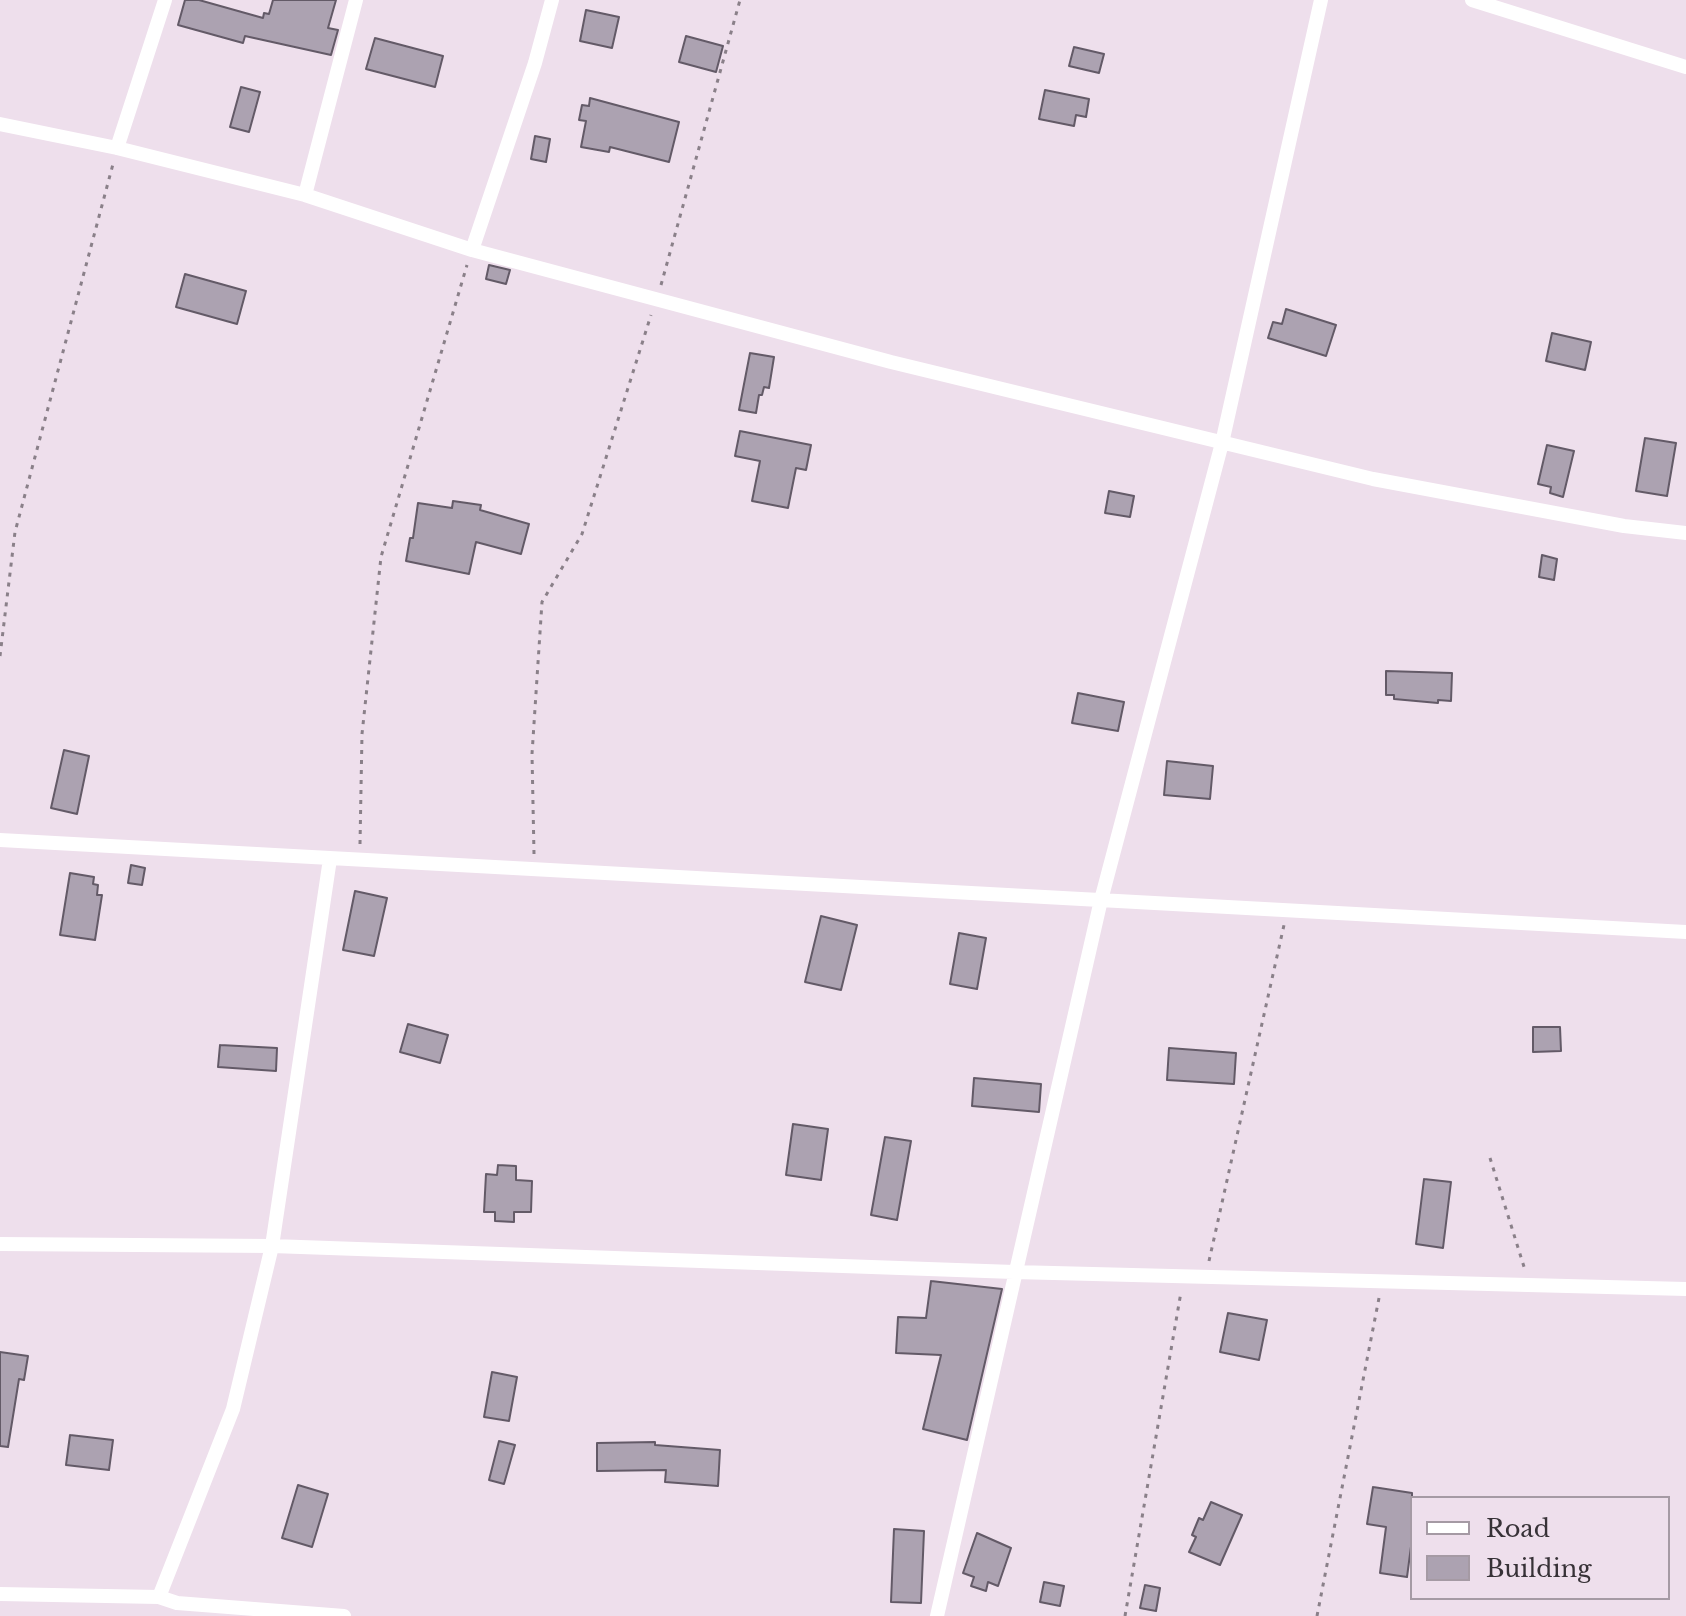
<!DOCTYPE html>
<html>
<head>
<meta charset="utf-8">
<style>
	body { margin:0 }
	#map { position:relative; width:1686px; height:1616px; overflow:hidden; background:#eedfec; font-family:"Libre Baskerville",serif }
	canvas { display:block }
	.legend { position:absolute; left:1410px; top:1496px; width:260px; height:104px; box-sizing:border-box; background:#eedfec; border:2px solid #a59aa4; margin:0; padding:10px 14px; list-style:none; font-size:24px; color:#373237 }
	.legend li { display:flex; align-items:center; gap:16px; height:40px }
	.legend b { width:40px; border:2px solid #a59aa4 }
</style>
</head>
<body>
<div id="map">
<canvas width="1686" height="1616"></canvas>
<ul class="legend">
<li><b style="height:10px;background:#fff"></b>Road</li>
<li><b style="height:22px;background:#aca2b1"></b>Building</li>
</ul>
</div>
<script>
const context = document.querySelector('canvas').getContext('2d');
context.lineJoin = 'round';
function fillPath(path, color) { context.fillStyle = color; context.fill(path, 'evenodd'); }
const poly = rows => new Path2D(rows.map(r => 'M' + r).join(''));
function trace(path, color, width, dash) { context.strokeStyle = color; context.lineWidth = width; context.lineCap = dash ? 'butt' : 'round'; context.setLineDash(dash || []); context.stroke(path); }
const building = poly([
	[185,0,199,0,263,18,264,13,269,14,273,0,336,0,328,28,338,30,331,55,245,36,243,43,178,25,185,0],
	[586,10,619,17,612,48,580,41,586,10],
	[686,36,723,46,716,72,679,62,686,36],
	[375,38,443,56,435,87,366,69,375,38],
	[1074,47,1104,54,1099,73,1069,66,1074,47],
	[241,87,260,92,249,132,230,127,241,87],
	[1045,90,1089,99,1086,117,1076,115,1074,126,1039,119,1045,90],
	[590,98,679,122,669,162,610,147,609,152,581,147,586,121,579,120,582,105,589,106,590,98],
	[535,136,550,139,546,162,531,159,535,136],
	[489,265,510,270,506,284,486,279,489,265],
	[185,274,246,291,237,324,176,307,185,274],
	[1286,309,1336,325,1326,356,1268,338,1273,322,1282,324,1286,309],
	[1552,333,1591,342,1585,370,1546,361,1552,333],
	[750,353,774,357,769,388,764,387,762,395,759,395,756,413,739,410,750,353],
	[740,431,811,445,806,470,796,468,788,508,752,501,760,461,735,456,740,431],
	[1645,438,1676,443,1667,496,1636,491,1645,438],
	[1547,445,1574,451,1563,497,1550,493,1551,487,1538,484,1547,445],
	[1109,491,1134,496,1130,517,1105,513,1109,491],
	[453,501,481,505,480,510,529,524,521,554,476,542,469,574,406,561,410,538,413,538,418,503,452,508,453,501],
	[1542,555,1557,559,1554,580,1539,577,1542,555],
	[1386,671,1452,673,1451,701,1438,700,1438,703,1394,699,1394,695,1386,695,1386,671],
	[1078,693,1124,702,1118,731,1072,723,1078,693],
	[64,750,89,756,77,814,51,808,64,750],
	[1167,761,1213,766,1210,799,1164,795,1167,761],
	[131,865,145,868,142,885,128,883,131,865],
	[70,873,94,877,93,884,98,885,97,895,102,895,95,940,60,935,70,873],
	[355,891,387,898,374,956,343,950,355,891],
	[821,916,857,925,841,990,805,982,821,916],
	[959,933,986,938,977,989,950,984,959,933],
	[408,1024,448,1035,440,1063,400,1052,408,1024],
	[1533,1027,1560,1027,1561,1051,1533,1052,1533,1027],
	[220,1045,277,1048,276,1071,218,1067,220,1045],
	[1169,1048,1236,1053,1234,1084,1167,1080,1169,1048],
	[974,1078,1041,1084,1039,1112,972,1106,974,1078],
	[793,1124,828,1129,821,1180,786,1175,793,1124],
	[885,1137,911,1141,897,1220,871,1215,885,1137],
	[498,1165,516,1166,516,1180,532,1181,531,1212,514,1212,514,1222,495,1221,495,1212,484,1212,486,1174,497,1175,498,1165],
	[1424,1179,1451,1182,1443,1248,1416,1244,1424,1179],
	[931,1281,1002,1289,967,1440,923,1429,941,1355,896,1353,898,1317,926,1318,931,1281],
	[1228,1313,1267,1320,1259,1360,1220,1352,1228,1313],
	[0,1352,28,1356,24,1380,19,1379,8,1447,0,1446,0,1352],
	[492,1372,517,1377,509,1421,484,1417,492,1372],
	[70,1435,113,1440,109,1470,66,1465,70,1435],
	[499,1441,515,1445,504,1484,489,1480,499,1441],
	[655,1442,655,1445,720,1450,718,1486,665,1482,666,1470,597,1471,597,1443,655,1442],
	[298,1485,328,1494,312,1547,282,1538,298,1485],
	[1373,1487,1412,1493,1412,1539,1407,1577,1380,1573,1386,1527,1367,1524,1373,1487],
	[1211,1502,1242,1515,1220,1565,1189,1552,1196,1537,1192,1535,1199,1518,1203,1520,1211,1502],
	[894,1529,924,1531,921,1603,891,1602,894,1529],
	[977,1533,1011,1548,998,1586,988,1582,986,1591,971,1586,974,1577,963,1573,977,1533],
	[1044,1582,1064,1586,1060,1606,1040,1602,1044,1582],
	[1145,1585,1160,1588,1156,1611,1140,1608,1145,1585]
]);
const path = poly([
	[661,285,740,0],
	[0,656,15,532,113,164],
	[360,844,362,734,381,557,467,265],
	[534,854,532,754,542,602,582,534,651,315],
	[1490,1158,1525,1270],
	[1209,1261,1284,925],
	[1125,1616,1181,1292],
	[1317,1616,1379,1298]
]);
const minor = poly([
	[1472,0,1686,67],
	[0,124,117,148,305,195,472,250,891,362,1373,479,1624,526,1686,533],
	[117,148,165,0],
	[305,195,356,0],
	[472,250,535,63,552,0],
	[0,840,1686,932],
	[0,1244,272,1246,1014,1272,1686,1289],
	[0,1594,159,1597,177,1603,344,1616],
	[159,1597,233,1409,272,1246,330,859],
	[937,1616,1101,900,1222,443,1321,0]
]);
fillPath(building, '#aca2b1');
trace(building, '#635a67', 2);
trace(path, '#8a8089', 3, [4, 6]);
trace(minor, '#fff', 14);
</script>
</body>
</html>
